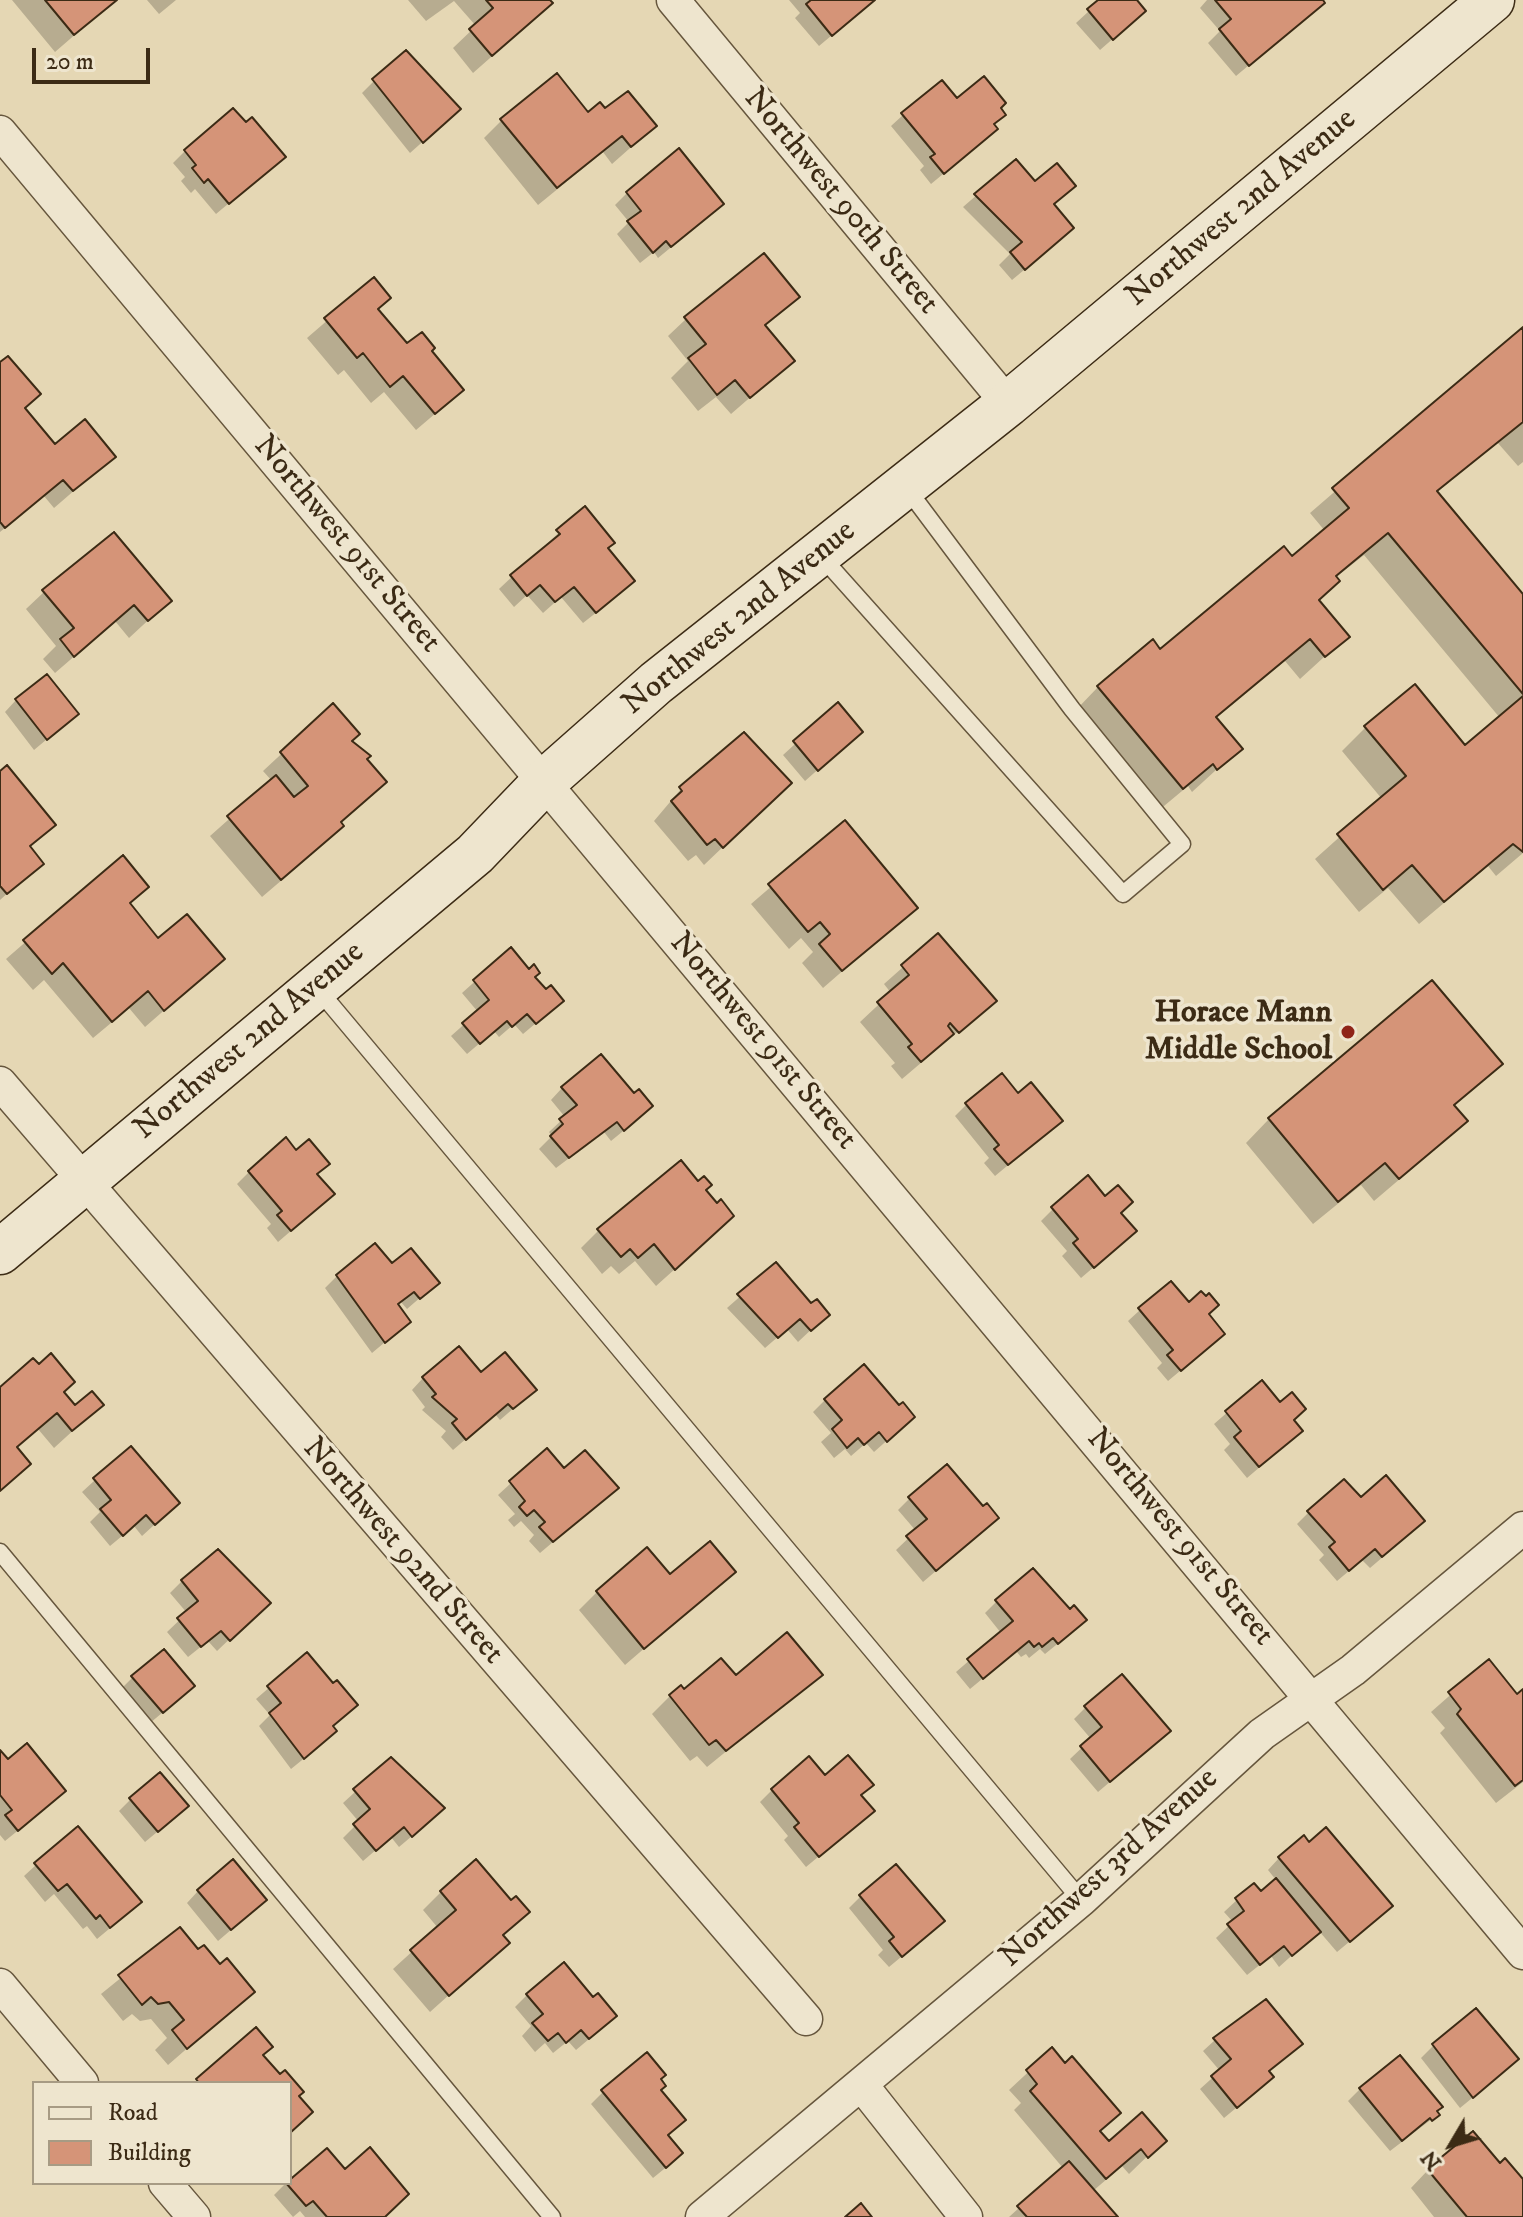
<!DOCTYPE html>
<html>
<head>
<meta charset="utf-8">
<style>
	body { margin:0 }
	#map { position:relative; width:1523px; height:2217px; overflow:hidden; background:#e5d7b4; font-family:"IM FELL DW Pica",serif }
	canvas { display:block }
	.legend { position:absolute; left:32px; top:2081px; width:260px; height:104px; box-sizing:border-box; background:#eee5ce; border:2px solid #a79b84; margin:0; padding:10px 14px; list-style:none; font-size:24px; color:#3c2b15 }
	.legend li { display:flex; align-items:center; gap:16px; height:40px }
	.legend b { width:40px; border:2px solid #a79b84 }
	.north { position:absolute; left:1411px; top:2105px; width:80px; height:80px; -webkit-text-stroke:6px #eee5ce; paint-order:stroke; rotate:232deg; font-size:22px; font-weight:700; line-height:32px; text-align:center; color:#3c2b15 }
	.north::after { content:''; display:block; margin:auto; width:28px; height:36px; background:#3c2b15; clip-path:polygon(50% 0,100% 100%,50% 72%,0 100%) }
	.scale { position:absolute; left:32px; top:48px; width:118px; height:36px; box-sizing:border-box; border:4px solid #3c2b15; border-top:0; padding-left:10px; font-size:24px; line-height:28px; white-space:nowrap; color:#3c2b15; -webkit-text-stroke:6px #eee5ce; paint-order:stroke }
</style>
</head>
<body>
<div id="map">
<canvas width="1523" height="2217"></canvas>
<ul class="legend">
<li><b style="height:10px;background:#eee5ce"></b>Road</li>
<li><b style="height:22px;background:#d59478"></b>Building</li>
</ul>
<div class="north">N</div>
<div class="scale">20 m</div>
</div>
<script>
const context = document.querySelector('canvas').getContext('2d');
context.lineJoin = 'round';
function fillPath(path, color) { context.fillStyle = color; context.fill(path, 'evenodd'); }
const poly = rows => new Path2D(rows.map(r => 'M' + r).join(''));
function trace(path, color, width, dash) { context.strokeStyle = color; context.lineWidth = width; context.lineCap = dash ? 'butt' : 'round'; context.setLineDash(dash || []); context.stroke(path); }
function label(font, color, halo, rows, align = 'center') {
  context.font = font + ' "IM FELL DW Pica",serif'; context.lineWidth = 7; context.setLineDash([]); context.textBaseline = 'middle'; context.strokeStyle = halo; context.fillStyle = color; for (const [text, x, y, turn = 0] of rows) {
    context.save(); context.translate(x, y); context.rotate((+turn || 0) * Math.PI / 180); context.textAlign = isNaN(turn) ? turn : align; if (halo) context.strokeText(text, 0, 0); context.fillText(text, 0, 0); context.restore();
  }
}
const shadow = poly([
	[12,0,115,0,55,52],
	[147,0,176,0,159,14],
	[408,0,548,0,532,21,473,73,453,48,476,26,454,1,426,21],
	[789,0,874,0,819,46,795,18,800,13],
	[1101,0,1135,0,1132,22,1100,50,1076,23],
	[1207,0,1320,0,1310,14,1236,76,1208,43,1220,31,1200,8],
	[374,81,446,121,410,153,362,93],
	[957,101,992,125,983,141,931,184,920,170,924,166,891,126,903,115],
	[605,111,655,126,612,164,603,152,538,205,484,138,502,120],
	[185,151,271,168,216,214,195,189,191,193,181,181,185,177,173,163],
	[1016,161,1052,205,1060,240,1012,280,999,265,1010,254,963,207],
	[627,193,709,216,658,258,654,252,640,263,617,234,629,222,615,205],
	[374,280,377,310,407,346,429,351,443,407,416,430,384,392,371,403,344,370,338,375,307,338],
	[797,297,764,327,792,361,731,414,716,397,698,411,671,378,688,361,668,336,686,319],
	[1523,329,1523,462,1518,466,1497,442,1436,493,1523,597,1523,853,1496,876,1488,866,1419,924,1388,888,1359,912,1315,859,1382,799,1342,751,1366,727,1465,747,1500,718,1364,555,1335,578,1317,601,1347,636,1300,679,1285,661,1215,719,1240,748,1192,792,1188,786,1158,811,1075,711,1098,687,1160,651,1325,531,1310,513],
	[0,365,23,409,54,447,113,457,54,508,44,496,0,532],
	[584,509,606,549,621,593,583,623,561,597,543,613,527,595,514,607,499,589],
	[44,592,169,601,129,638,115,621,55,673,43,659,56,646,26,609],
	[16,700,77,714,34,750,5,712],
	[838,705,848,743,805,781,783,755],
	[333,706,350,741,385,782,339,823,342,826,324,844,262,897,210,836,272,781,263,771],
	[0,773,53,825,29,848,41,863,0,900],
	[681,789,771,801,704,865,696,855,688,861,654,821],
	[845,823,915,908,823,988,802,963,813,952,801,938,789,949,751,904],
	[122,858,147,886,128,905,158,941,223,959,145,1027,129,1008,93,1038,44,980,33,990,6,959],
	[938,936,994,1001,902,1079,891,1066,895,1063,860,1022,891,993,884,984],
	[510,950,533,977,549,1012,523,1034,514,1024,499,1037,494,1031,467,1054,451,1036,478,1012,462,993],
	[1500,1064,1453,1107,1465,1121,1441,1144,1374,1201,1361,1185,1313,1224,1246,1143,1269,1119],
	[562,1088,639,1118,611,1141,604,1132,556,1168,539,1149,552,1136,549,1132,565,1117,551,1100],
	[1018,1096,1048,1132,995,1176,984,1163,989,1158,955,1116,967,1104],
	[249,1172,320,1206,278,1242,267,1228,271,1224,237,1184],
	[704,1190,714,1234,656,1286,635,1261,619,1274,611,1266,602,1274,581,1248,598,1231],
	[1053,1209,1119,1214,1122,1243,1081,1278,1062,1256,1067,1251,1041,1221],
	[776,1265,815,1326,798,1342,787,1329,765,1348,727,1308],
	[392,1266,437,1283,407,1309,401,1302,396,1306,409,1322,372,1353,325,1288,337,1276],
	[1188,1304,1207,1315,1211,1345,1168,1381,1157,1368,1162,1363,1128,1321,1140,1310],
	[481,1374,522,1401,500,1420,495,1414,453,1450,441,1437,446,1431,422,1410,425,1407,412,1390,423,1378],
	[1261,1383,1292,1420,1288,1443,1247,1478,1224,1450,1230,1444,1214,1424],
	[0,1389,62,1393,75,1408,101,1405,54,1448,38,1429,15,1449,29,1464,0,1491],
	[825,1400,901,1428,874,1452,866,1443,851,1456,845,1449,834,1458,821,1442,831,1433,813,1412],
	[130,1448,165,1515,142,1536,134,1526,110,1546,90,1522,100,1512,82,1492],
	[546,1451,564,1471,617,1488,540,1553,529,1541,534,1535,521,1521,514,1527,508,1520,515,1514,498,1495],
	[910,1498,985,1529,923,1582,896,1550,916,1531,898,1510],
	[1360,1500,1411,1533,1370,1568,1362,1560,1337,1581,1319,1560,1324,1555,1297,1524,1309,1512],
	[733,1572,625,1665,579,1610,597,1592,670,1577],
	[182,1581,256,1614,217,1651,208,1641,188,1657,167,1632,187,1613,170,1593],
	[996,1602,1072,1632,1045,1654,1040,1649,1029,1658,1026,1654,1021,1657,1016,1651,970,1689,956,1672,1001,1633,985,1613],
	[307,1655,331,1727,323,1743,291,1769,259,1726,270,1715,256,1699],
	[1489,1661,1517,1697,1523,1692,1523,1782,1496,1803,1440,1733,1445,1728,1431,1712],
	[820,1675,707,1767,697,1756,690,1761,652,1714,670,1696,735,1678],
	[133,1677,180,1698,150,1723,121,1689],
	[1086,1707,1156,1743,1098,1792,1070,1759,1091,1739,1074,1719],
	[0,1753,52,1803,5,1841,0,1835],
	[391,1759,431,1820,399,1847,391,1837,363,1861,343,1838,359,1822,343,1803],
	[824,1778,872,1785,860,1796,860,1822,806,1867,784,1840,788,1836,760,1802,772,1790],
	[131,1799,174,1818,145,1842,119,1811],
	[1308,1845,1378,1918,1337,1952,1319,1931,1279,1967,1271,1956,1247,1975,1216,1938,1233,1922,1224,1912,1253,1885,1261,1893,1276,1880,1268,1870,1279,1858],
	[36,1865,127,1914,97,1939,87,1926,83,1929,54,1894,45,1902,24,1876],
	[198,1891,253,1911,218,1941,187,1903],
	[441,1892,511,1903,527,1912,502,1936,507,1943,430,2012,393,1969,438,1928,423,1910],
	[860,1897,930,1933,889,1967,878,1955,883,1950,849,1908],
	[180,1930,198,1952,252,1992,168,2065,155,2050,167,2038,151,2019,140,2021,132,2014,123,2021,101,1994],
	[527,1995,602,2028,576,2050,568,2041,553,2053,545,2043,535,2052,522,2036,531,2026,515,2007],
	[1215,2040,1288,2055,1267,2072,1259,2089,1224,2118,1200,2089,1220,2071,1203,2051],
	[1433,2046,1505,2071,1460,2108,1421,2058],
	[1052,2050,1118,2113,1099,2132,1109,2144,1164,2140,1129,2174,1122,2166,1093,2191,1116,2217,1009,2217,1063,2168,1014,2110,1021,2103,1009,2090],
	[659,2079,669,2165,653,2178,591,2104,603,2092],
	[1360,2089,1435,2112,1437,2115,1390,2151,1348,2101],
	[1500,2166,1523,2183,1523,2217,1434,2217,1411,2188,1428,2170],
	[286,2183,290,2183,383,2217,305,2217,300,2211,293,2217,274,2195]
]);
const building = poly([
	[45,0,117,0,74,35,45,0],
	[486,0,550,0,553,3,492,56,469,29,493,8,486,0],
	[811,0,810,0,875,0,832,36,806,4,811,0],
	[1098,0,1137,0,1146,11,1113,40,1087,9,1098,0],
	[1215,0,1323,0,1325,3,1249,66,1219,29,1231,19,1215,0],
	[406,50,461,109,423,143,372,79,406,50],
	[557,73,588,112,600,102,605,108,628,91,657,126,631,147,622,136,557,188,500,119,557,73],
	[984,76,1006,103,1001,108,1006,115,994,124,998,129,944,174,930,157,935,154,901,113,942,80,957,98,984,76],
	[233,108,246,122,252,117,286,157,229,204,208,179,204,183,192,168,196,165,184,150,233,108],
	[679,148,724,204,671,247,666,241,653,253,627,221,641,211,626,192,679,148],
	[1016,159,1035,181,1057,163,1076,186,1054,204,1074,228,1025,270,1010,252,1022,242,974,194,1016,159],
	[764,253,800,297,765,325,795,361,750,398,735,380,717,395,688,358,706,344,684,317,764,253],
	[374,277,391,298,378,309,407,343,422,332,435,348,432,351,464,390,435,414,403,376,390,387,363,353,357,358,324,318,374,277],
	[1523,327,1523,422,1437,491,1523,594,1523,694,1388,533,1336,576,1340,581,1319,600,1350,637,1325,657,1310,639,1216,717,1243,749,1217,770,1213,764,1183,789,1097,686,1153,639,1160,649,1284,546,1292,556,1349,508,1332,488,1523,327],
	[8,356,41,394,25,408,55,444,85,419,116,457,73,491,63,480,5,528,0,522,0,362,8,356],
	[585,506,615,543,608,548,635,581,596,613,574,587,555,602,540,585,527,596,510,575,560,534,556,530,585,506],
	[114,532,172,601,148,621,134,605,74,657,60,639,74,628,42,590,114,532],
	[47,674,79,714,47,740,15,699,47,674],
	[1415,684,1465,745,1523,696,1523,852,1513,844,1444,902,1412,865,1383,890,1337,834,1406,776,1364,726,1415,684],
	[838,702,863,732,818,771,793,741,838,702],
	[333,703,360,734,352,741,371,756,367,759,387,782,341,822,344,826,281,880,227,816,276,775,294,797,308,786,280,752,333,703],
	[744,732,792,783,723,848,715,839,707,845,671,801,682,791,679,787,744,732],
	[7,765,56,825,30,846,44,864,7,894,0,886,0,771,7,765],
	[845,820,918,908,842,971,819,944,830,934,820,922,808,932,768,884,845,820],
	[123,855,149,887,130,903,158,938,187,914,225,959,164,1011,148,991,112,1022,63,963,52,974,23,940,123,855],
	[938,933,997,1001,959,1033,950,1023,948,1026,954,1034,921,1062,908,1047,912,1044,877,1002,909,975,901,965,938,933],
	[511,947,529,969,534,964,540,973,535,977,546,989,551,985,564,1001,536,1024,527,1014,512,1027,507,1021,480,1044,462,1023,489,1000,473,980,511,947],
	[1432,980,1503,1064,1454,1105,1468,1121,1399,1179,1385,1163,1338,1202,1268,1118,1432,980],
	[601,1054,634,1093,639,1089,653,1106,624,1131,617,1122,569,1158,550,1136,563,1124,559,1119,577,1105,561,1087,601,1054],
	[1002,1073,1018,1093,1031,1082,1063,1121,1008,1165,994,1149,999,1145,965,1103,1002,1073],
	[286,1137,296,1150,309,1139,330,1164,317,1174,335,1194,291,1231,277,1215,282,1211,248,1171,286,1137],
	[681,1160,698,1181,704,1176,712,1185,706,1190,717,1203,721,1199,734,1216,675,1270,654,1244,638,1258,630,1249,621,1257,597,1229,681,1160],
	[1088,1175,1105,1196,1118,1185,1133,1202,1121,1213,1137,1231,1094,1268,1073,1243,1078,1239,1051,1207,1088,1175],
	[375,1243,392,1263,411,1248,440,1283,420,1299,414,1292,398,1304,411,1322,385,1343,336,1275,375,1243],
	[776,1262,811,1303,817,1299,830,1315,811,1331,800,1319,778,1338,737,1294,776,1262],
	[1171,1281,1189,1302,1201,1291,1206,1296,1209,1293,1219,1305,1209,1314,1225,1334,1181,1371,1167,1355,1173,1350,1138,1308,1171,1281],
	[459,1346,481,1372,505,1352,537,1390,513,1409,508,1404,466,1440,452,1423,457,1419,432,1397,436,1394,422,1377,459,1346],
	[51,1353,75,1382,64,1392,75,1405,92,1391,104,1405,72,1431,57,1413,17,1447,31,1464,0,1491,0,1387,33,1358,39,1364,51,1353],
	[864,1364,899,1405,903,1402,915,1417,887,1442,879,1432,864,1445,858,1438,847,1448,832,1429,842,1420,824,1399,864,1364],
	[1262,1380,1280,1402,1292,1392,1306,1409,1294,1420,1303,1431,1259,1467,1234,1437,1241,1431,1225,1411,1262,1380],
	[131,1446,180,1503,155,1525,146,1515,123,1536,100,1509,111,1500,93,1478,131,1446],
	[547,1448,564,1468,585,1450,619,1488,553,1542,539,1527,545,1522,534,1510,527,1516,519,1507,525,1501,509,1481,547,1448],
	[947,1464,983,1506,987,1503,999,1518,936,1571,906,1536,927,1519,908,1497,947,1464],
	[1386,1475,1425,1521,1382,1557,1375,1549,1349,1571,1329,1547,1335,1542,1307,1511,1344,1479,1361,1497,1386,1475],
	[710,1541,736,1572,644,1649,596,1591,647,1547,670,1574,710,1541],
	[218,1549,271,1603,230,1641,221,1631,201,1647,177,1618,198,1601,181,1580,218,1549],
	[1033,1568,1070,1609,1074,1605,1087,1620,1058,1644,1053,1638,1042,1647,1039,1643,1034,1647,1029,1641,983,1679,967,1659,1013,1621,995,1600,1033,1568],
	[787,1632,823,1675,726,1751,716,1740,709,1745,669,1695,681,1685,684,1689,721,1658,736,1675,787,1632],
	[164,1649,195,1686,163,1713,131,1676,164,1649],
	[307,1652,333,1683,337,1680,358,1705,333,1726,337,1731,304,1759,269,1713,281,1703,267,1686,307,1652],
	[1489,1659,1517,1694,1523,1689,1523,1780,1515,1786,1457,1714,1461,1709,1448,1692,1489,1659],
	[1122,1674,1171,1731,1110,1782,1080,1746,1102,1727,1084,1706,1122,1674],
	[27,1743,66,1791,18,1831,5,1815,12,1810,0,1795,0,1750,8,1759,27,1743],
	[848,1755,874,1785,861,1795,875,1811,819,1857,794,1827,799,1823,771,1789,809,1756,825,1775,848,1755],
	[391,1757,445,1808,412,1837,404,1827,376,1851,353,1824,370,1809,353,1789,391,1757],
	[160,1772,189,1806,158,1832,129,1798,160,1772],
	[78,1826,142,1902,110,1928,100,1915,96,1919,67,1884,58,1891,34,1863,78,1826],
	[1326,1827,1393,1906,1350,1942,1278,1857,1304,1835,1309,1842,1326,1827],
	[233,1859,267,1900,231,1930,197,1890,233,1859],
	[476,1859,511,1900,516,1896,530,1912,503,1935,510,1943,449,1996,410,1950,456,1910,440,1891,476,1859],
	[896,1864,945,1921,902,1957,889,1941,894,1937,859,1895,896,1864],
	[1276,1878,1321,1932,1292,1956,1284,1946,1260,1965,1227,1924,1244,1911,1235,1898,1254,1883,1261,1891,1276,1878],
	[180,1927,198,1949,204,1945,220,1964,227,1958,255,1992,187,2049,172,2030,184,2020,169,2002,158,2004,151,1997,142,2005,118,1975,180,1927],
	[564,1962,593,1997,598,1993,617,2016,589,2039,581,2030,566,2043,558,2033,548,2041,532,2023,543,2014,526,1994,564,1962],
	[1266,1999,1303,2044,1269,2071,1274,2077,1237,2108,1211,2076,1231,2059,1213,2038,1266,1999],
	[1476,2008,1519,2059,1473,2098,1432,2044,1476,2008],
	[256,2027,273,2047,263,2055,280,2074,285,2070,304,2092,299,2096,313,2112,290,2133,290,2083,199,2083,196,2079,256,2027],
	[1052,2047,1065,2063,1072,2056,1121,2113,1100,2131,1109,2141,1142,2112,1167,2141,1148,2158,1141,2149,1106,2179,1030,2091,1037,2084,1026,2070,1052,2047],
	[647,2052,666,2075,661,2079,666,2086,661,2090,686,2120,668,2135,683,2153,666,2168,601,2090,647,2052],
	[1400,2055,1443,2107,1437,2111,1440,2115,1432,2121,1430,2118,1402,2141,1359,2088,1400,2055],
	[1473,2131,1500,2163,1505,2158,1523,2179,1523,2217,1467,2217,1427,2169,1473,2131],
	[370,2147,409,2194,385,2217,327,2217,313,2201,306,2206,286,2183,327,2148,345,2169,370,2147],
	[1069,2161,1118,2217,1027,2217,1017,2206,1069,2161],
	[861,2203,872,2217,845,2217,861,2203]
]);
const lane = poly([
	[820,555,1123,894,1182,844,1072,709,905,486],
	[317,988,1081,1900],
	[0,1552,552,2217]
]);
const street = poly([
	[673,0,1008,404],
	[0,132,1523,1953],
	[0,1083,806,2019],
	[0,1985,82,2083],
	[861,2084,966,2217],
	[165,2183,194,2217],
	[702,2217,1081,1900,1262,1734,1353,1670,1523,1528]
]);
const secondary = poly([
	[0,1252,475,854,544,782,656,683,1008,404,1492,0]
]);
const markers = [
	[1348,1032,8,"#8f2418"]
];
const streetNames = [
	["Northwest 90th Street",840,202,50],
	["Northwest 2nd Avenue",1242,209,-40],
	["Northwest 91st Street",346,545,50],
	["Northwest 2nd Avenue",740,619,-39],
	["Northwest 2nd Avenue",250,1042,-40],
	["Northwest 91st Street",762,1042,50],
	["Northwest 91st Street",1179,1538,50],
	["Northwest 92nd Street",402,1552,49],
	["Northwest 3rd Avenue",1110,1869,-42]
];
const poiNames = [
	["Horace Mann",1332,1014],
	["Middle School",1332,1051]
];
fillPath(shadow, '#0003');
fillPath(building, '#d59478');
trace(building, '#3c2b15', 2);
trace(lane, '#66563d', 19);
trace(street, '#66563d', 35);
trace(secondary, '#3c2b15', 47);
trace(lane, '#eee5ce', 16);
trace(street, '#eee5ce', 32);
trace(secondary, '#eee5ce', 44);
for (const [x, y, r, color] of markers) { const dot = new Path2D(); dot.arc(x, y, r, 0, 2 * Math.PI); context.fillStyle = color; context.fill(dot); trace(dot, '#eee5ce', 3); }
label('32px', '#3c2b15', '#eee5ce', streetNames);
label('bold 32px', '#3c2b15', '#eee5ce', poiNames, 'right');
</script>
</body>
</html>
